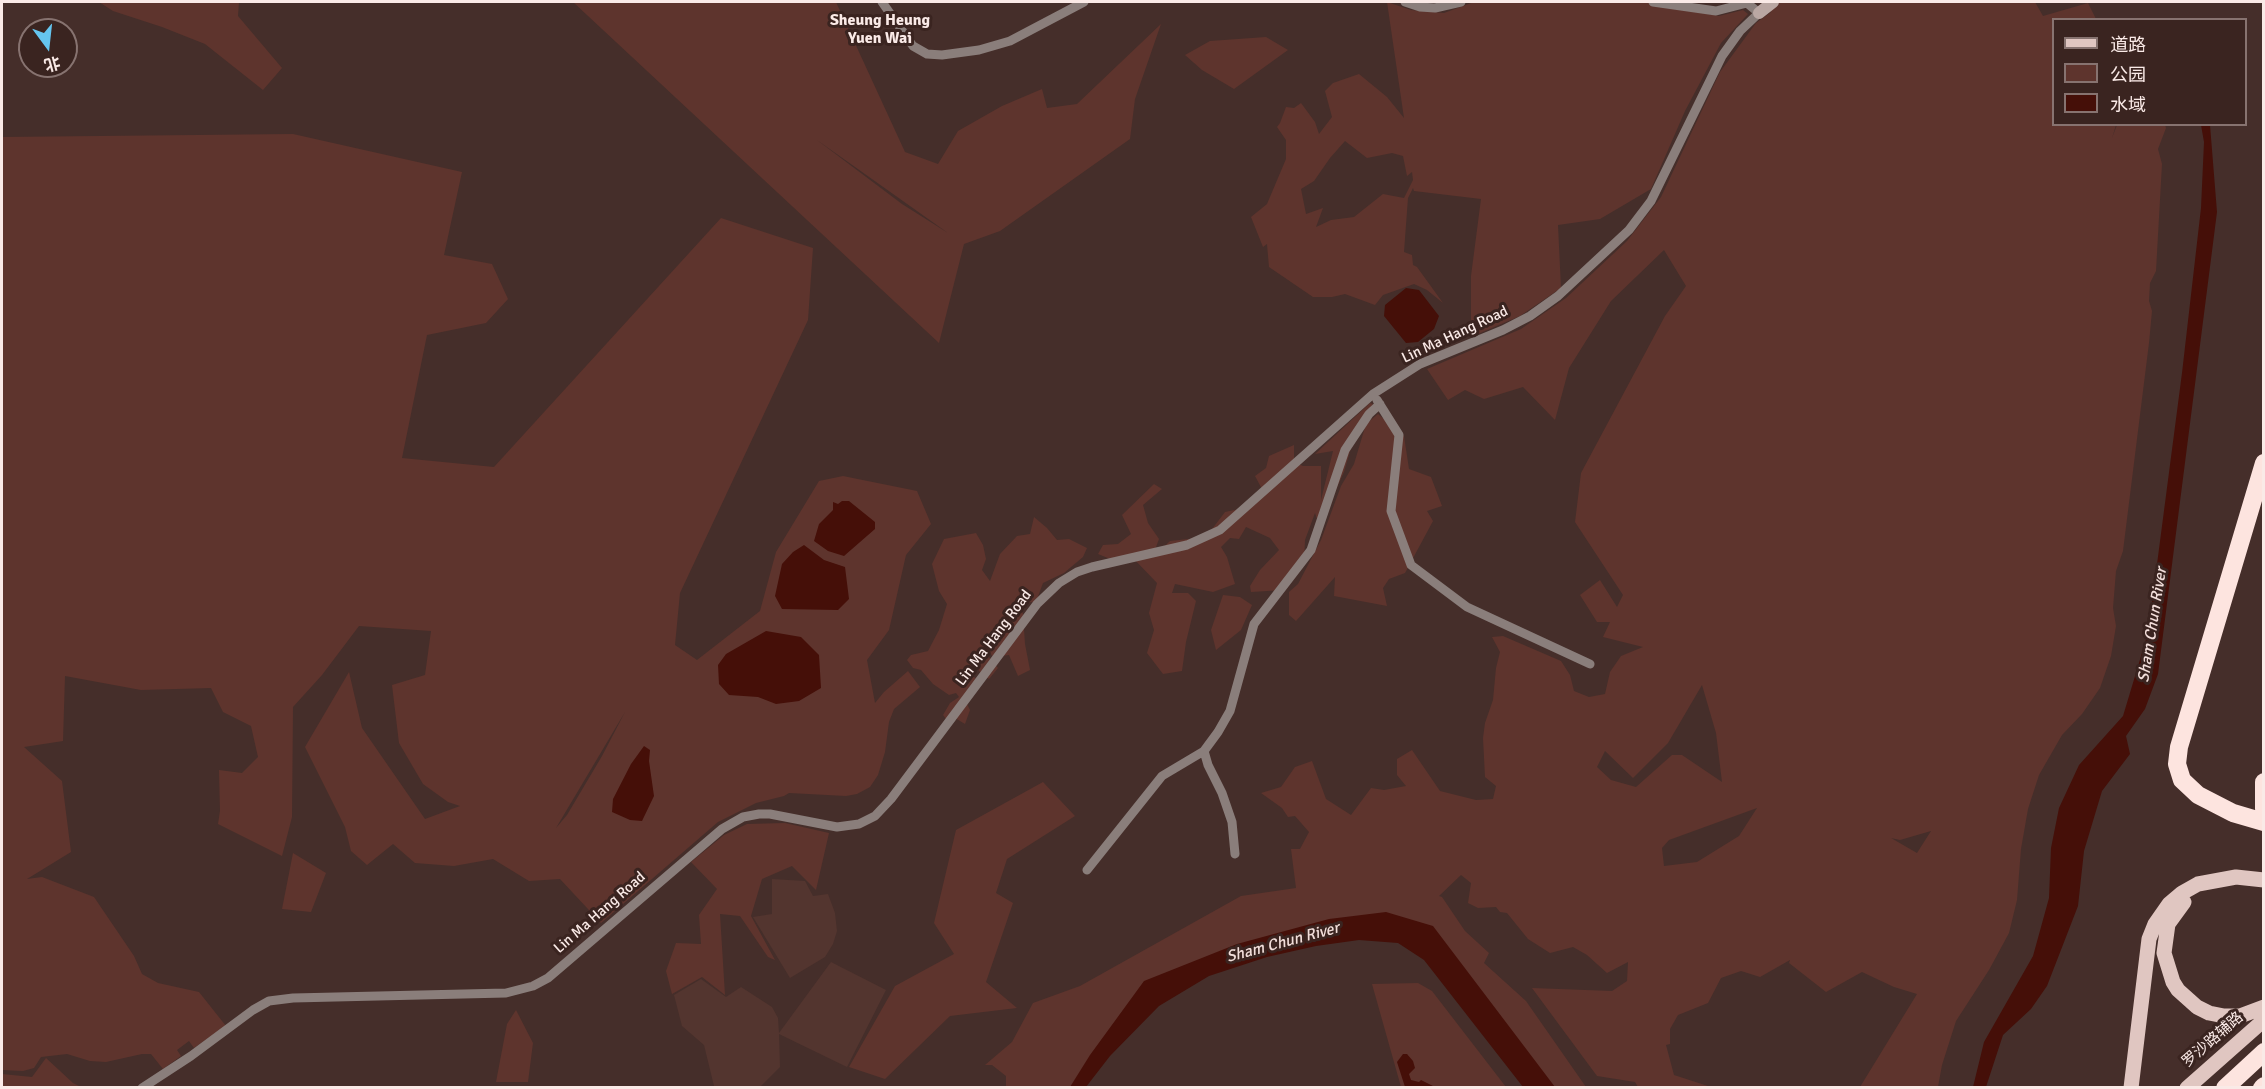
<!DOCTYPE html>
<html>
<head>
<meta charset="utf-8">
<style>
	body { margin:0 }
	#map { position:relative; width:2265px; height:1089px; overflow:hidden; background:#452e2a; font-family:Signika,"Noto Sans SC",sans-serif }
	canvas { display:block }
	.frame { position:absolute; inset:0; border:3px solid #faeae7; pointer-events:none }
	.legend { position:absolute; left:2052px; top:18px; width:195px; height:108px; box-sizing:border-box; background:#3a2420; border:2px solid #877370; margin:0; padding:8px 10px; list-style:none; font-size:18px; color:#faeae7 }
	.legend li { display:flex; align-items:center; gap:12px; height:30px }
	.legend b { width:30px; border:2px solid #877370 }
	.north { position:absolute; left:18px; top:18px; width:60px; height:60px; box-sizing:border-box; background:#3a2420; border:2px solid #877370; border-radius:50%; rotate:165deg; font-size:16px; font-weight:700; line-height:24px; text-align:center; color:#faeae7 }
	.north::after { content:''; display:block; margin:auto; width:21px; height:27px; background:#65c5ef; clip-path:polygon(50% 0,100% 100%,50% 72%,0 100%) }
</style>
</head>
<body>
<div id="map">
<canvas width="2265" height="1089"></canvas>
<div class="frame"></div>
<ul class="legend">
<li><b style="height:8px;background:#e0c6c1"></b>道路</li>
<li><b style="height:16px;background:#5e342d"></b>公园</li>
<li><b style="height:16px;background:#450f08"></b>水域</li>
</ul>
<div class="north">北</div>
</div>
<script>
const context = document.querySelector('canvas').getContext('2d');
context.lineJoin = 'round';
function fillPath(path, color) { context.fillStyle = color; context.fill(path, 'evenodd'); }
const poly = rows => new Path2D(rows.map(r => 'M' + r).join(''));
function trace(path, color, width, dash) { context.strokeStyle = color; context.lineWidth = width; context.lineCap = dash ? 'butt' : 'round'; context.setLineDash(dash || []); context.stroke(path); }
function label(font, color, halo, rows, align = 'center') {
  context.font = font + ' Signika,"Noto Sans SC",sans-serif'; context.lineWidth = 6; context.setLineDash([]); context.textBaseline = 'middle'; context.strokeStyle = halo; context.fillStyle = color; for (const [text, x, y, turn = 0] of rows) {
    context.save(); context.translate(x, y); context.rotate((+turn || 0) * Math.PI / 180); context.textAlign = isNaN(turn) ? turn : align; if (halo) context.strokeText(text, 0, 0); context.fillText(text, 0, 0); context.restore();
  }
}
const built = poly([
	[772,879,805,881,813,896,828,894,835,913,837,931,833,944,825,957,790,978,753,917,772,914],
	[831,962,886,990,847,1067,779,1034,780,1067,760,1087,714,1086,704,1045,682,1026,674,995,701,979,726,997,741,987,772,1007,778,1018,779,1033]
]);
const green = poly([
	[99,2,239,2,238,16,282,68,263,90,205,44,162,27,113,11],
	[573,2,836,2,905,152,938,164,958,131,1002,106,1042,89,1047,108,1077,104,1161,24,1135,99,1130,139,1000,231,964,244,939,343],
	[817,140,948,233,902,204],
	[1387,2,1411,10,1444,13,1474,2,1644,2,1719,16,1743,10,1748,14,1721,43,1685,111,1651,189,1600,219,1558,225,1561,288,1520,316,1471,337,1471,276,1481,199,1414,191,1413,188,1408,198,1404,252,1412,255,1413,265,1417,267,1443,303,1427,290,1414,284,1383,295,1375,305,1345,294,1332,297,1313,297,1269,267,1267,244,1263,247,1251,217,1267,204,1286,159,1286,140,1277,127,1280,123,1286,107,1294,108,1301,103,1315,122,1319,134,1332,117,1325,91,1333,83,1359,74,1387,97,1404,118],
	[1345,141,1367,158,1392,153,1403,156,1407,176,1412,172,1413,180,1404,198,1383,194,1354,217,1331,220,1316,227,1323,208,1306,214,1301,189,1314,181,1330,158],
	[1770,2,2035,2,2043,16,2088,3,2096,19,2054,20,2054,124,2116,125,2112,138,2117,125,2165,125,2166,128,2158,149,2162,164,2156,271,2150,283,2149,301,2152,311,2149,343,2123,551,2116,571,2113,608,2116,626,2111,656,2100,688,2082,714,2062,735,2039,775,2028,809,2021,849,2017,900,2009,933,1989,970,1956,1021,1942,1065,1938,1087,1860,1087,1917,994,1894,987,1862,972,1826,992,1789,963,1790,960,1760,977,1741,971,1721,978,1708,1003,1678,1015,1670,1029,1670,1044,1666,1045,1674,1075,1711,1087,1638,1087,1635,1082,1597,1076,1532,988,1612,991,1627,981,1628,962,1607,973,1587,955,1573,947,1550,953,1528,939,1507,913,1500,912,1496,907,1478,908,1468,903,1471,883,1461,875,1439,896,1442,897,1465,931,1489,953,1484,963,1526,1001,1586,1087,1538,1087,1436,943,1377,922,1147,992,1077,1087,1006,1087,1006,1076,992,1065,985,1065,1012,1042,1033,1003,1080,986,1241,896,1296,888,1291,849,1300,849,1309,832,1295,816,1288,817,1282,808,1261,793,1281,787,1295,767,1312,761,1326,799,1351,815,1371,788,1384,790,1406,786,1397,775,1397,759,1412,750,1440,791,1476,800,1493,799,1496,786,1485,777,1483,738,1485,723,1493,700,1496,668,1500,652,1492,637,1503,636,1561,661,1570,675,1574,691,1589,697,1605,694,1610,672,1621,656,1643,647,1603,637,1610,622,1597,622,1580,595,1600,580,1617,607,1623,595,1575,522,1581,473,1665,316,1686,286,1664,250,1611,301,1569,368,1555,420,1523,387,1484,399,1465,390,1448,400,1427,369,1521,329,1566,298,1627,241,1661,197,1720,72,1756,23,1771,12],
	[1702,685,1716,733,1722,782,1682,755,1672,755,1636,787,1611,780,1597,767,1605,751,1633,778,1668,743],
	[1757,808,1739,836,1697,862,1664,866,1662,848,1669,840],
	[1931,831,1917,853,1891,838,1900,840],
	[1266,37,1288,50,1234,89,1202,70,1185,55,1210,41],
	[293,134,462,172,444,255,492,264,508,299,486,323,427,335,402,458,494,467,721,218,813,248,808,320,680,593,675,645,697,660,760,611,776,552,819,481,843,476,917,491,931,524,906,555,889,630,867,660,875,703,884,692,908,671,920,687,894,709,889,722,885,752,878,775,870,787,857,794,846,796,789,793,784,796,756,803,718,822,601,923,560,879,529,881,493,859,454,866,415,863,393,844,367,865,351,851,345,827,305,747,349,672,362,728,425,819,460,806,448,802,423,784,399,743,392,685,425,675,431,631,359,626,322,675,293,707,292,817,282,856,218,824,220,811,219,770,242,773,258,757,251,726,223,712,211,688,141,690,65,676,63,741,24,747,62,781,71,852,27,879,42,877,94,897,134,956,142,974,158,983,199,992,226,1026,194,1048,189,1041,177,1050,181,1056,163,1069,151,1054,142,1054,106,1062,90,1061,67,1054,41,1057,34,1068,23,1071,2,1070,2,137],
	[625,712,602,756,567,815,556,828],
	[1370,403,1373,404,1361,421,1353,441,1344,472,1332,498,1317,519,1315,513,1305,540,1304,564,1284,590,1251,592,1250,586,1260,570,1279,550,1270,538,1246,527,1239,539,1230,538,1221,547,1227,557,1235,584,1213,592,1175,584,1172,593,1188,593,1196,601,1186,642,1182,671,1163,674,1147,653,1154,630,1149,613,1157,583,1133,558,1115,561,1098,554,1103,545,1118,544,1131,534,1122,515,1154,484,1162,489,1143,505,1148,523,1159,539,1152,558,1170,541,1206,537,1225,512,1244,508,1262,489,1255,476,1266,468,1269,456,1294,445,1294,462,1303,466,1321,466,1321,500,1333,451,1315,454],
	[1378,414,1404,436,1409,469,1431,477,1442,506,1427,511,1433,521,1405,573,1389,579,1383,588,1387,606,1334,596,1335,577,1296,621,1289,615,1289,592,1298,584,1321,540,1341,486,1354,464,1366,424],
	[1034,517,1047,528,1057,540,1069,539,1087,548,1083,557,1064,573,1043,583,1036,602,1019,603,1023,614,1025,644,1030,670,1018,676,1009,655,993,657,986,648,979,651,990,658,998,668,989,679,979,671,976,664,971,669,972,676,983,682,965,700,970,710,965,724,955,718,950,724,943,715,950,703,959,697,956,693,949,695,933,684,921,670,913,668,907,660,911,655,928,651,939,630,947,604,939,591,932,564,944,539,976,533,983,545,986,559,982,570,990,581,1000,554,1017,536,1030,534],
	[1223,595,1240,597,1252,605,1241,630,1216,650,1211,630],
	[1043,782,1075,816,1007,859,996,893,1013,903,986,982,1017,1008,950,1016,885,1079,849,1067,895,986,954,954,934,923,956,830],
	[785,823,829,833,816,890,792,866,762,879,751,916,775,960,768,957,740,916,720,914,725,995,702,977,672,994,666,971,676,943,701,944,699,915,717,889,691,862,724,835,747,824],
	[293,853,326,873,311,912,282,909],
	[1418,983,1432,991,1506,1087,1401,1087,1372,984],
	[516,1010,533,1043,528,1082,496,1082,507,1024],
	[46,1058,73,1083,81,1087,2,1087,2,1074,32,1077]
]);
const water = poly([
	[2201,125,2210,125,2217,212,2158,674,2145,709,2126,736,2130,754,2102,791,2084,851,2078,906,2047,986,2031,1009,2003,1035,1986,1087,1973,1087,1984,1042,2033,956,2049,898,2051,848,2059,808,2079,765,2123,716,2148,633,2182,373,2201,208,2204,142],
	[1406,288,1419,290,1439,316,1434,329,1418,342,1406,343,1384,316,1385,305],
	[842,501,849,501,875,522,875,529,844,556,828,551,814,541,819,524,833,510,833,502,838,504],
	[804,545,824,560,845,567,849,599,838,610,782,609,775,596,782,564,793,552],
	[766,631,801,637,819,655,821,688,799,701,776,704,758,697,729,695,719,684,718,665,726,654],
	[644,746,650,750,649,761,654,796,642,821,630,820,612,812,613,799,631,764],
	[1386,912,1433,926,1555,1087,1523,1087,1424,960,1398,943,1359,940,1316,946,1267,957,1209,976,1159,1006,1110,1056,1086,1087,1070,1087,1090,1055,1144,981,1237,944,1329,919],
	[1403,1054,1407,1054,1413,1061,1415,1068,1409,1074,1411,1080,1419,1082,1421,1080,1435,1087,1405,1087,1397,1062]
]);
const street = poly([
	[882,2,913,46,927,54,942,55,979,50,1010,41,1084,2],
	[1405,2,1420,7,1435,8,1461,2],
	[1377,400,1399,435,1391,511,1411,565,1467,607,1590,664],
	[1204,751,1208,765,1222,793,1232,822,1235,854],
	[1087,870,1162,776,1204,751,1218,732,1230,711,1254,624,1311,550,1345,450,1369,414,1380,404],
	[142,1088,191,1056,253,1010,269,1001,293,998,506,993,533,986,548,978,722,829,743,817,759,814,770,814,837,827,859,824,875,816,891,799,1037,604,1059,583,1077,572,1092,567,1187,545,1220,530,1373,394,1420,364,1503,330,1530,316,1558,296,1629,230,1651,201,1722,56,1740,31,1759,13,1747,3,1716,11,1653,2]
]);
const secondary = poly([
	[1759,13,1773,2]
]);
const primary = poly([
	[2184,902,2168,924,2164,953,2173,982,2178,990,2197,1007,2209,1013,2224,1016,2240,1016,2264,1007],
	[2131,1088,2149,939,2155,924,2169,904,2182,893,2198,884,2236,877,2264,880],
	[2187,1088,2264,1020]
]);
const highway = poly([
	[2264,463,2179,747,2177,764,2182,780,2198,795,2233,813,2264,822],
	[2264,782,2264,809],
	[2225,1088,2264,1052],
	[2262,1088,2264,1086]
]);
const streetNames = [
	["Lin Ma Hang Road",1455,335,-25],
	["Lin Ma Hang Road",994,638,-53],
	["Lin Ma Hang Road",600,913,-41],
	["罗沙路辅路",2213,1040,-41]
];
const neighbourhoodNames = [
	["Sheung Heung",880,21],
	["Yuen Wai",880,39]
];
const waterNames = [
	["Sham Chun River",2153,625,-81],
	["Sham Chun River",1283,943,-15]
];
fillPath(built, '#53352f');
fillPath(green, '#5e342d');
fillPath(water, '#450f08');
trace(street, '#8a7e7b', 9);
trace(secondary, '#baa7a3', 12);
trace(primary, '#e0c6c1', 15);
trace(highway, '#fde4df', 18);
label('15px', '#faeae7', '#3a2420', streetNames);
label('bold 16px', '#faeae7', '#3a2420', neighbourhoodNames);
label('italic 16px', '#f2deda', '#3a2420', waterNames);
</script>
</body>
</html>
